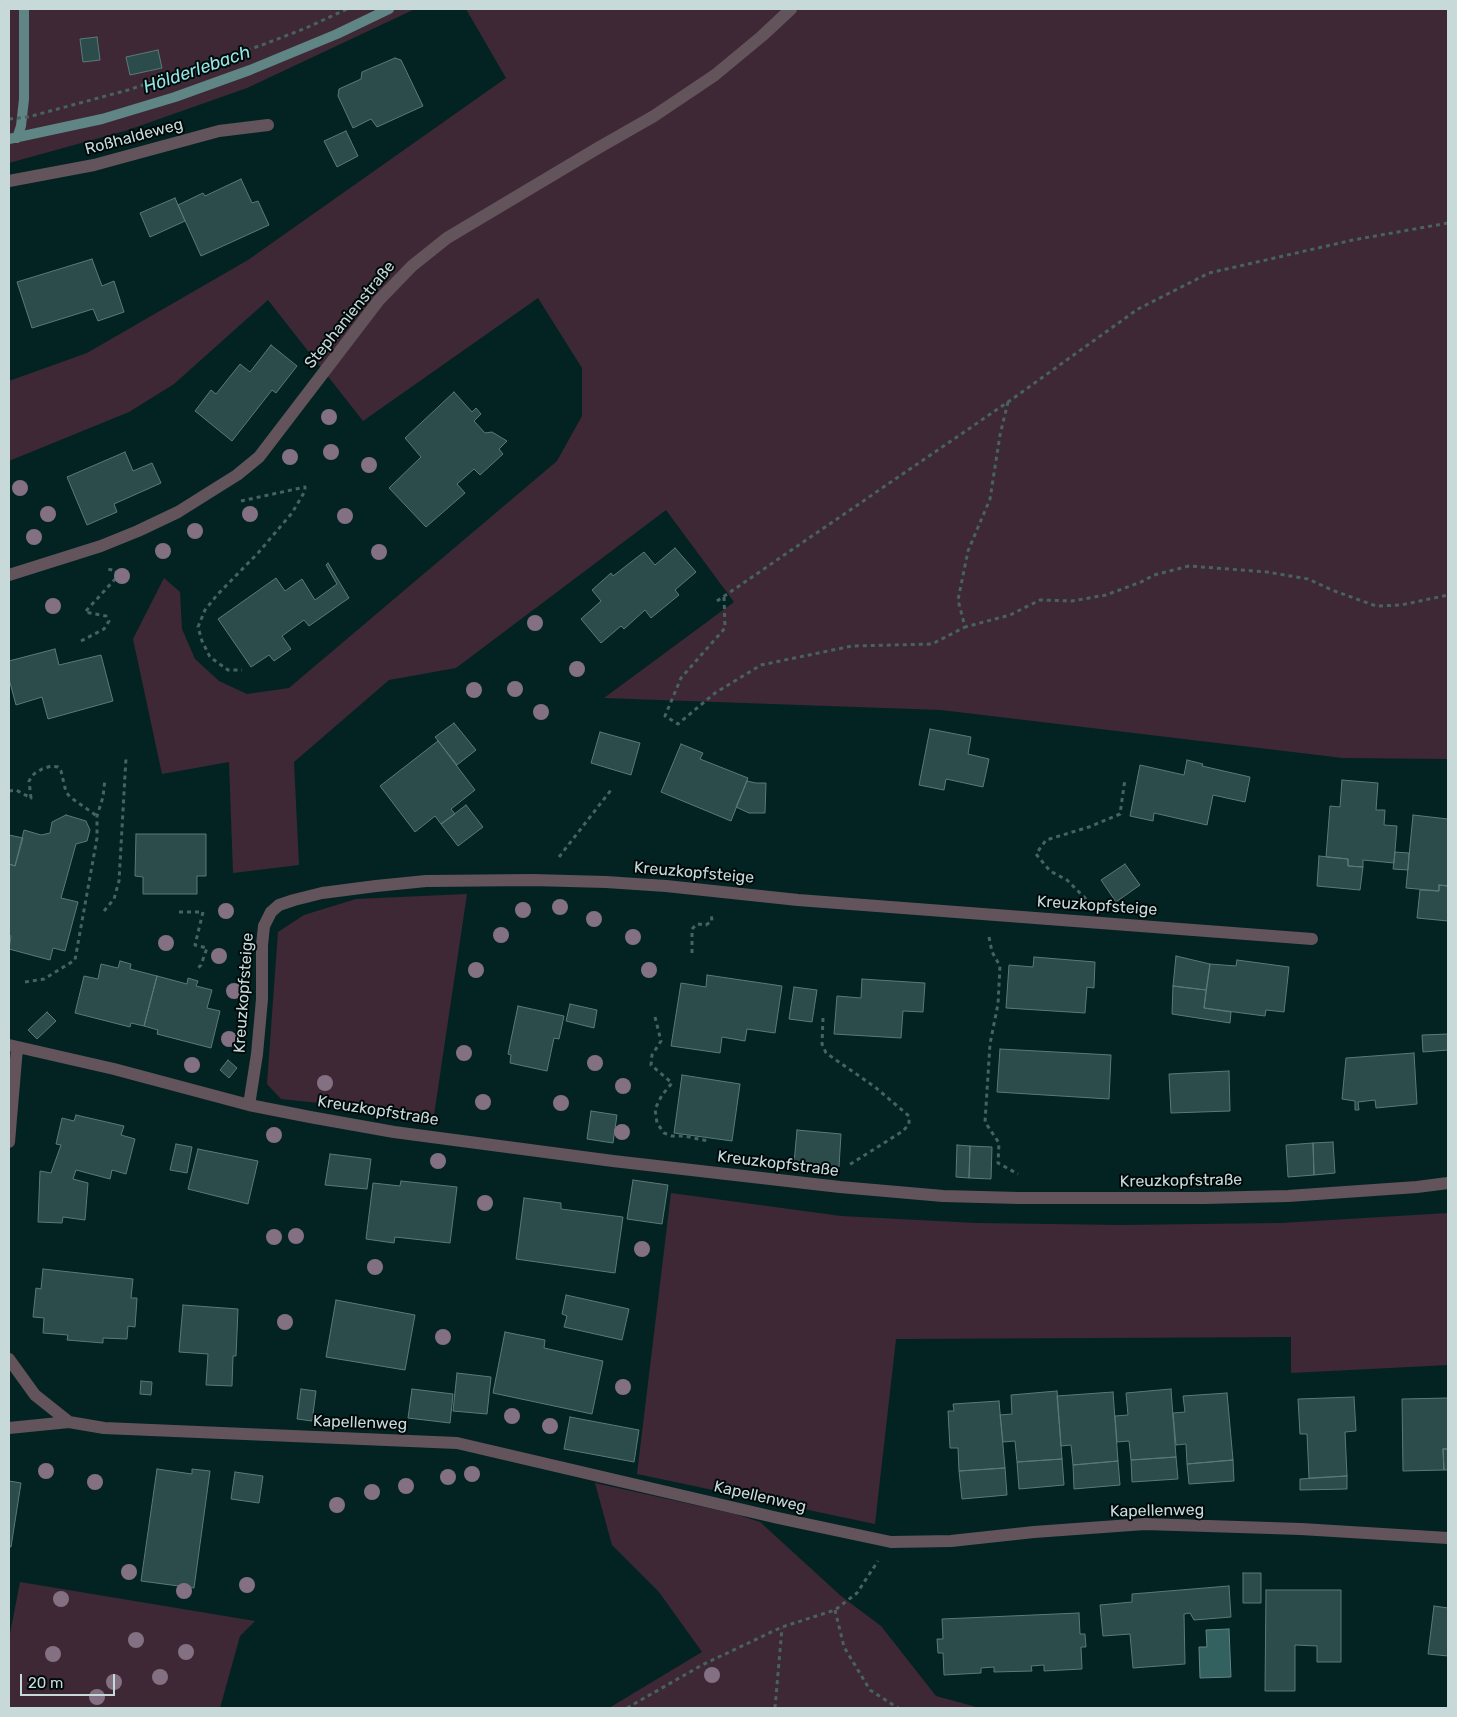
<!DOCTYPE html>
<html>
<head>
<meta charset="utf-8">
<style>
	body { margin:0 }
	#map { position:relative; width:1457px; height:1717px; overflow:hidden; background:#032323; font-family:Rubik,sans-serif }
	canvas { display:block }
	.frame { position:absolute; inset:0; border:10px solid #c8d9d9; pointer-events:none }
	.scale { position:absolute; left:20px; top:1674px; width:95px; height:22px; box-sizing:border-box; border:2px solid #c8d9d9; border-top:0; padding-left:6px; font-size:15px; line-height:18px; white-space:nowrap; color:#c8d9d9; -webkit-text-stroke:4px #010a0a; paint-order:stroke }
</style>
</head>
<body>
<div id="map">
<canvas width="1457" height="1717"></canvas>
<div class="frame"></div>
<div class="scale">20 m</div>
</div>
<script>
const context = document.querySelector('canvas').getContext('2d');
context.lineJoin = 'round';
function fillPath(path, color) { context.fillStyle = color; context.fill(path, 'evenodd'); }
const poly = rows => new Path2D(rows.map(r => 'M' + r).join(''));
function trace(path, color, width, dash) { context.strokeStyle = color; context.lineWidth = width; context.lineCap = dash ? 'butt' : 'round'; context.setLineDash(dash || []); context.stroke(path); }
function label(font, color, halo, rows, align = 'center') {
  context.font = font + ' Rubik,sans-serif'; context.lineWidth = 4; context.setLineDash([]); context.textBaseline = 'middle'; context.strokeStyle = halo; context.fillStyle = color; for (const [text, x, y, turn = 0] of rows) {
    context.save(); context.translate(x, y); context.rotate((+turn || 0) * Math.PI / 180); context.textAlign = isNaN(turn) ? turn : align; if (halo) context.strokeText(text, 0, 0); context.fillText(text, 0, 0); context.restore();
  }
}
const green = poly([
	[9,9,415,9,247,88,128,130,9,163],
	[466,9,1448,9,1448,759,1343,758,941,710,604,698,734,602,666,510,456,668,389,680,294,762,299,865,233,873,229,762,162,774,133,639,164,578,180,592,182,629,195,659,219,681,247,694,289,688,557,461,582,416,582,368,538,298,363,421,268,300,174,384,129,412,9,461,9,381,87,353,248,260,506,78],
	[467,894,434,1115,281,1099,267,1084,278,932,304,915,356,899],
	[671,1193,841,1216,976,1223,1121,1225,1281,1223,1448,1213,1448,1365,1291,1373,1291,1337,896,1339,875,1524,637,1474],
	[595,1483,735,1514,760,1522,841,1596,881,1626,936,1696,980,1708,609,1708,702,1652,659,1592,612,1545],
	[20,1582,255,1621,240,1636,220,1708,9,1708,9,1639]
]);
const water = poly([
	[1229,1629,1231,1677,1200,1678,1199,1647,1207,1647,1206,1630,1229,1629]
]);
const stream = poly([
	[17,138,21,126,24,99,24,9],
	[9,139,102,119,175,97,250,70,337,34,389,9]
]);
const building = poly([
	[97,37,100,60,83,62,80,39,97,37],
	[158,50,162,68,130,75,126,57,158,50],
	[395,58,401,60,423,106,377,127,371,119,353,128,338,96,339,89,361,79,362,72,395,58],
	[346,131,358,156,337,167,324,141,346,131],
	[241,179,252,203,258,201,269,225,201,256,178,205,203,193,205,196,241,179],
	[175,198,185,221,150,237,140,213,175,198],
	[92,259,102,286,114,281,124,312,98,321,93,309,32,328,17,282,92,259],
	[271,345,297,366,276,393,272,390,232,441,195,411,211,390,216,394,240,364,250,372,271,345],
	[454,392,472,412,476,408,481,414,474,421,485,433,492,432,507,441,499,449,503,454,480,475,474,469,457,484,465,493,426,527,389,488,421,457,405,438,454,392],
	[125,452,133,471,152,463,161,483,114,504,117,512,87,525,67,477,125,452],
	[675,548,696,572,675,590,679,595,651,618,645,610,624,629,621,626,601,643,581,619,601,601,592,590,611,573,613,576,644,552,655,565,675,548],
	[328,563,349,598,309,626,304,620,282,636,291,649,274,661,269,655,251,667,218,619,276,578,285,591,302,579,315,600,337,584,326,565,328,563],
	[55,649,59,665,101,655,113,701,48,719,42,697,16,705,9,679,9,661,55,649],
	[454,723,476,750,457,765,435,737,454,723],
	[930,729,971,737,968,754,989,759,983,787,946,779,944,790,919,785,930,729],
	[600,732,640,743,631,775,591,763,600,732],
	[438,741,475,790,451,809,455,814,441,824,435,816,415,832,380,786,438,741],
	[681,744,703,753,700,759,748,778,731,821,661,792,681,744],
	[1187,760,1203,764,1202,766,1250,777,1245,802,1213,795,1207,825,1154,813,1153,821,1130,816,1140,765,1184,775,1187,760],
	[1342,780,1378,783,1376,810,1385,810,1384,825,1397,826,1394,863,1363,860,1363,867,1348,866,1348,859,1326,857,1330,806,1340,807,1342,780],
	[747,781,756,783,766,783,765,813,749,813,736,807,747,781],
	[466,805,483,827,458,846,441,824,466,805],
	[66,815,86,821,90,830,87,841,76,844,61,898,78,902,65,951,53,948,50,960,9,949,11,936,9,935,9,864,15,866,24,830,41,835,50,833,52,822,66,815],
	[1413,815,1448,819,1448,886,1439,885,1439,891,1406,888,1413,815],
	[136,834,206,834,206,876,197,876,197,894,143,894,143,877,135,876,136,834],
	[9,835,23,838,15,866,9,864,9,835],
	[1395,852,1409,853,1408,870,1393,869,1395,852],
	[1319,856,1348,859,1348,866,1363,867,1360,890,1317,886,1319,856],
	[1125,864,1140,885,1116,902,1101,880,1125,864],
	[1439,885,1448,886,1448,921,1417,918,1420,890,1439,891,1439,885],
	[1176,956,1210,964,1206,990,1173,986,1176,956],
	[1034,957,1095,962,1094,988,1087,987,1085,1013,1006,1008,1009,965,1033,967,1034,957],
	[1237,960,1289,967,1284,1012,1266,1010,1265,1016,1204,1008,1210,964,1236,966,1237,960],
	[120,961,131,964,130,969,157,976,144,1026,131,1023,130,1027,75,1013,84,976,98,979,101,964,118,968,120,961],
	[707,975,782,986,775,1033,747,1029,745,1041,722,1037,720,1053,671,1046,681,983,706,987,707,975],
	[157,976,187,984,188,978,198,981,196,986,212,990,207,1008,220,1011,211,1048,157,1034,158,1030,144,1026,157,976],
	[862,979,925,983,923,1012,903,1011,901,1038,834,1034,837,996,861,998,862,979],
	[1173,986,1206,990,1204,1008,1231,1012,1230,1023,1172,1014,1173,986],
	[794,987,817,990,812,1022,789,1019,794,987],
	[570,1004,597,1010,594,1028,566,1021,570,1004],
	[518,1006,564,1016,559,1039,554,1038,547,1071,510,1063,511,1055,508,1054,518,1006],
	[47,1012,56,1021,37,1039,28,1030,47,1012],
	[1448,1034,1448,1050,1423,1052,1422,1035,1448,1034],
	[1000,1049,1111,1055,1109,1099,997,1092,1000,1049],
	[1414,1053,1417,1104,1376,1108,1375,1100,1358,1102,1359,1110,1355,1110,1355,1101,1342,1099,1346,1058,1414,1053],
	[228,1060,237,1068,229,1078,220,1070,228,1060],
	[1229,1071,1230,1111,1171,1113,1169,1074,1229,1071],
	[682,1075,740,1084,732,1141,674,1133,682,1075],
	[591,1111,617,1115,613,1143,587,1139,591,1111],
	[76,1115,124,1126,121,1135,135,1139,126,1174,112,1170,110,1179,76,1170,73,1179,88,1183,85,1220,63,1217,62,1223,38,1222,40,1171,51,1173,61,1145,56,1144,62,1118,74,1121,76,1115],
	[797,1130,841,1134,839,1167,794,1163,797,1130],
	[1333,1142,1335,1173,1314,1175,1313,1143,1333,1142],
	[1313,1143,1314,1175,1288,1177,1286,1145,1313,1143],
	[176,1144,192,1147,187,1173,170,1170,176,1144],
	[957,1145,970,1146,969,1178,956,1177,957,1145],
	[970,1146,992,1147,991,1179,969,1178,970,1146],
	[198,1149,258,1161,248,1204,188,1189,198,1149],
	[330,1154,371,1159,367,1189,325,1185,330,1154],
	[633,1180,668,1185,662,1224,627,1219,633,1180],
	[401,1181,457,1187,450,1243,395,1237,394,1243,366,1239,373,1183,400,1186,401,1181],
	[524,1198,561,1203,561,1209,623,1217,615,1273,516,1259,524,1198],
	[43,1269,133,1279,131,1298,137,1298,135,1327,128,1326,127,1339,103,1338,103,1343,67,1340,68,1335,43,1333,44,1318,33,1317,36,1288,41,1289,43,1269],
	[566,1295,629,1309,622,1340,564,1327,567,1316,562,1314,566,1295],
	[336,1300,415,1315,405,1370,326,1357,336,1300],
	[183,1305,238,1309,236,1356,233,1356,232,1386,206,1385,208,1354,179,1352,183,1305],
	[505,1332,545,1340,544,1348,603,1361,592,1414,493,1393,505,1332],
	[457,1373,491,1377,487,1414,453,1411,457,1373],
	[141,1381,152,1382,151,1395,140,1394,141,1381],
	[301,1389,316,1391,312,1421,297,1419,301,1389],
	[412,1389,453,1394,450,1423,408,1418,412,1389],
	[1171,1389,1176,1457,1131,1460,1129,1441,1117,1442,1115,1416,1128,1415,1126,1393,1171,1389],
	[1057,1391,1062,1459,1017,1462,1015,1441,1003,1442,1000,1415,1012,1414,1011,1395,1057,1391],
	[1113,1392,1118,1461,1073,1465,1071,1445,1061,1446,1057,1396,1113,1392],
	[1227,1393,1233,1460,1187,1464,1186,1444,1176,1445,1173,1413,1185,1412,1183,1396,1227,1393],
	[1354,1397,1356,1431,1345,1432,1347,1476,1309,1478,1307,1434,1300,1434,1298,1399,1354,1397],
	[1448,1398,1448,1449,1443,1449,1444,1470,1403,1471,1402,1399,1448,1398],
	[999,1401,1005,1468,959,1471,958,1448,950,1448,948,1411,954,1411,953,1404,999,1401],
	[570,1417,639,1430,634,1462,564,1449,570,1417],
	[1443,1449,1448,1449,1448,1470,1444,1470,1443,1449],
	[1176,1457,1178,1479,1132,1482,1131,1460,1176,1457],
	[1062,1459,1064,1485,1019,1489,1017,1462,1062,1459],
	[1233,1460,1234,1481,1189,1484,1187,1464,1233,1460],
	[1118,1461,1120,1485,1074,1489,1073,1465,1118,1461],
	[1005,1468,1007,1495,962,1499,959,1471,1005,1468],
	[157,1469,192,1474,192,1469,210,1471,194,1588,141,1581,157,1469],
	[235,1472,263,1476,259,1503,231,1499,235,1472],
	[1347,1476,1347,1489,1300,1490,1300,1479,1347,1476],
	[9,1481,21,1483,11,1547,9,1547,9,1481],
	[1243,1573,1261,1573,1261,1603,1243,1603,1243,1573],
	[1229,1586,1231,1617,1194,1620,1190,1613,1184,1614,1185,1664,1133,1668,1130,1634,1103,1636,1100,1605,1132,1602,1132,1594,1229,1586],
	[1266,1590,1341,1590,1341,1662,1317,1662,1317,1646,1295,1645,1295,1691,1265,1691,1266,1590],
	[1434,1606,1448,1608,1448,1656,1428,1654,1434,1606],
	[1079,1613,1080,1634,1085,1634,1086,1647,1081,1647,1082,1669,1044,1671,1044,1665,1031,1666,1032,1671,994,1672,994,1667,981,1668,981,1673,944,1675,943,1653,938,1653,937,1639,943,1639,942,1619,1079,1613]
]);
const path = poly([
	[9,119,28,117,128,90,262,45,306,28,347,9],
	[1008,402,1000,435,990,499,968,551,958,600,965,627,1010,615,1040,600,1072,601,1106,595,1141,582,1154,575,1189,566,1267,572,1308,579,1332,590,1376,606,1401,605,1448,595],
	[241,501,305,487,305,491,292,513,258,553,217,595,205,610,198,627,202,641,210,657,228,670,242,670],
	[724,597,725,628,681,678,665,716,678,724,715,693,761,665,852,646,932,644,965,627],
	[717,601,1008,402,1138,309,1209,273,1353,240,1448,223],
	[81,641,104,629,109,621,106,616,85,612,117,577,116,571,108,569],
	[9,791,16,790,31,798,29,781,34,774,42,769,51,766,58,767,61,771,66,792,70,797,97,816],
	[559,857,611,790],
	[1086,899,1067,880,1050,871,1036,854,1046,840,1089,827,1120,814,1125,779],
	[104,911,114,899,119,881,126,758],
	[179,912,203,912,195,945,207,948,201,965,197,969],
	[989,937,992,952,1000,966,998,1004,990,1044,985,1122,999,1143,998,1163,1018,1174],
	[692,953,692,929,697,924,706,925,712,921,711,913],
	[25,982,44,979,75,960,97,838,97,816,103,797,105,779],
	[655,1017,661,1041,652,1055,651,1065,672,1083,662,1095,655,1109,657,1123,664,1133,672,1136,684,1136,708,1141],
	[823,1018,822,1044,826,1053,875,1087,909,1116,909,1124,903,1131,849,1165],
	[835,1610,844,1647,870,1690,898,1708],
	[627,1708,702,1665,782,1627,835,1610,857,1593,878,1561],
	[775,1708,782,1628]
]);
const street = poly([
	[9,181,94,165,219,131,268,125],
	[9,575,101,546,138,531,178,512,237,475,259,457,379,300,412,266,447,238,598,148,654,116,715,75,762,36,791,9],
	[9,1045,114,1069,249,1105,310,1117,394,1132,613,1161,840,1187,943,1196,1019,1198,1204,1198,1288,1196,1417,1187,1448,1183],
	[249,1105,257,1054,262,999,262,945,264,926,271,912,279,905,294,900,322,893,376,886,426,881,532,880,606,882,666,886,798,900,1312,939],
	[9,1142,17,1048],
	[9,1359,35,1395,69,1422],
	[9,1428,69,1422,104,1428,457,1443,778,1518,891,1542,951,1541,1034,1532,1145,1524,1301,1529,1448,1538]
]);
const trees = [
	[329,417],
	[331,452],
	[290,457],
	[369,465],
	[20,488],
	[48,514],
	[250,514],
	[345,516],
	[195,531],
	[34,537],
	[163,551],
	[379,552],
	[122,576],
	[53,606],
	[535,623],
	[577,669],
	[515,689],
	[474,690],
	[541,712],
	[560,907],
	[523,910],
	[226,911],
	[594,919],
	[501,935],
	[633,937],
	[166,943],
	[219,956],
	[476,970],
	[649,970],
	[234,991],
	[229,1039],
	[464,1053],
	[595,1063],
	[192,1065],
	[325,1083],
	[623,1086],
	[483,1102],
	[561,1103],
	[622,1132],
	[274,1135],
	[438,1161],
	[485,1203],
	[296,1236],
	[274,1237],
	[642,1249],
	[375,1267],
	[285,1322],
	[443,1337],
	[623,1387],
	[512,1416],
	[550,1426],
	[46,1471],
	[472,1474],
	[448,1477],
	[95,1482],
	[406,1486],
	[372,1492],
	[337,1505],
	[129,1572],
	[247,1585],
	[184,1591],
	[61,1599],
	[136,1640],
	[186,1652],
	[53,1654],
	[712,1675],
	[160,1677],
	[114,1682],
	[97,1697]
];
const streetNames = [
	["Roßhaldeweg",134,137,-15],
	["Stephanienstraße",350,315,-51],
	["Kreuzkopfsteige",694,873,5],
	["Kreuzkopfsteige",1097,906,4],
	["Kreuzkopfsteige",244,993,-86],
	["Kreuzkopfstraße",378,1111,9],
	["Kreuzkopfstraße",778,1164,7],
	["Kreuzkopfstraße",1181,1181,-1],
	["Kapellenweg",360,1423,2],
	["Kapellenweg",760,1497,13],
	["Kapellenweg",1157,1511,-1]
];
const waterNames = [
	["Hölderlebach",197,70,-19]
];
fillPath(green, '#3f2835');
fillPath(water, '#326160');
trace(water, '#5f8584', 1);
trace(stream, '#5f8584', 10);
fillPath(building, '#2c4b4b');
trace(building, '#597a79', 1);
trace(path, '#476262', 3, [4, 4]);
trace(street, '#63545c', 12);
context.fillStyle = '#837183';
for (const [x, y] of trees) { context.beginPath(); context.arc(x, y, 8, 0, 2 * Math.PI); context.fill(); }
label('16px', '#c8d9d9', '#010a0a', streetNames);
label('italic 18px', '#93e7e6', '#010a0a', waterNames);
</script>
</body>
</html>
